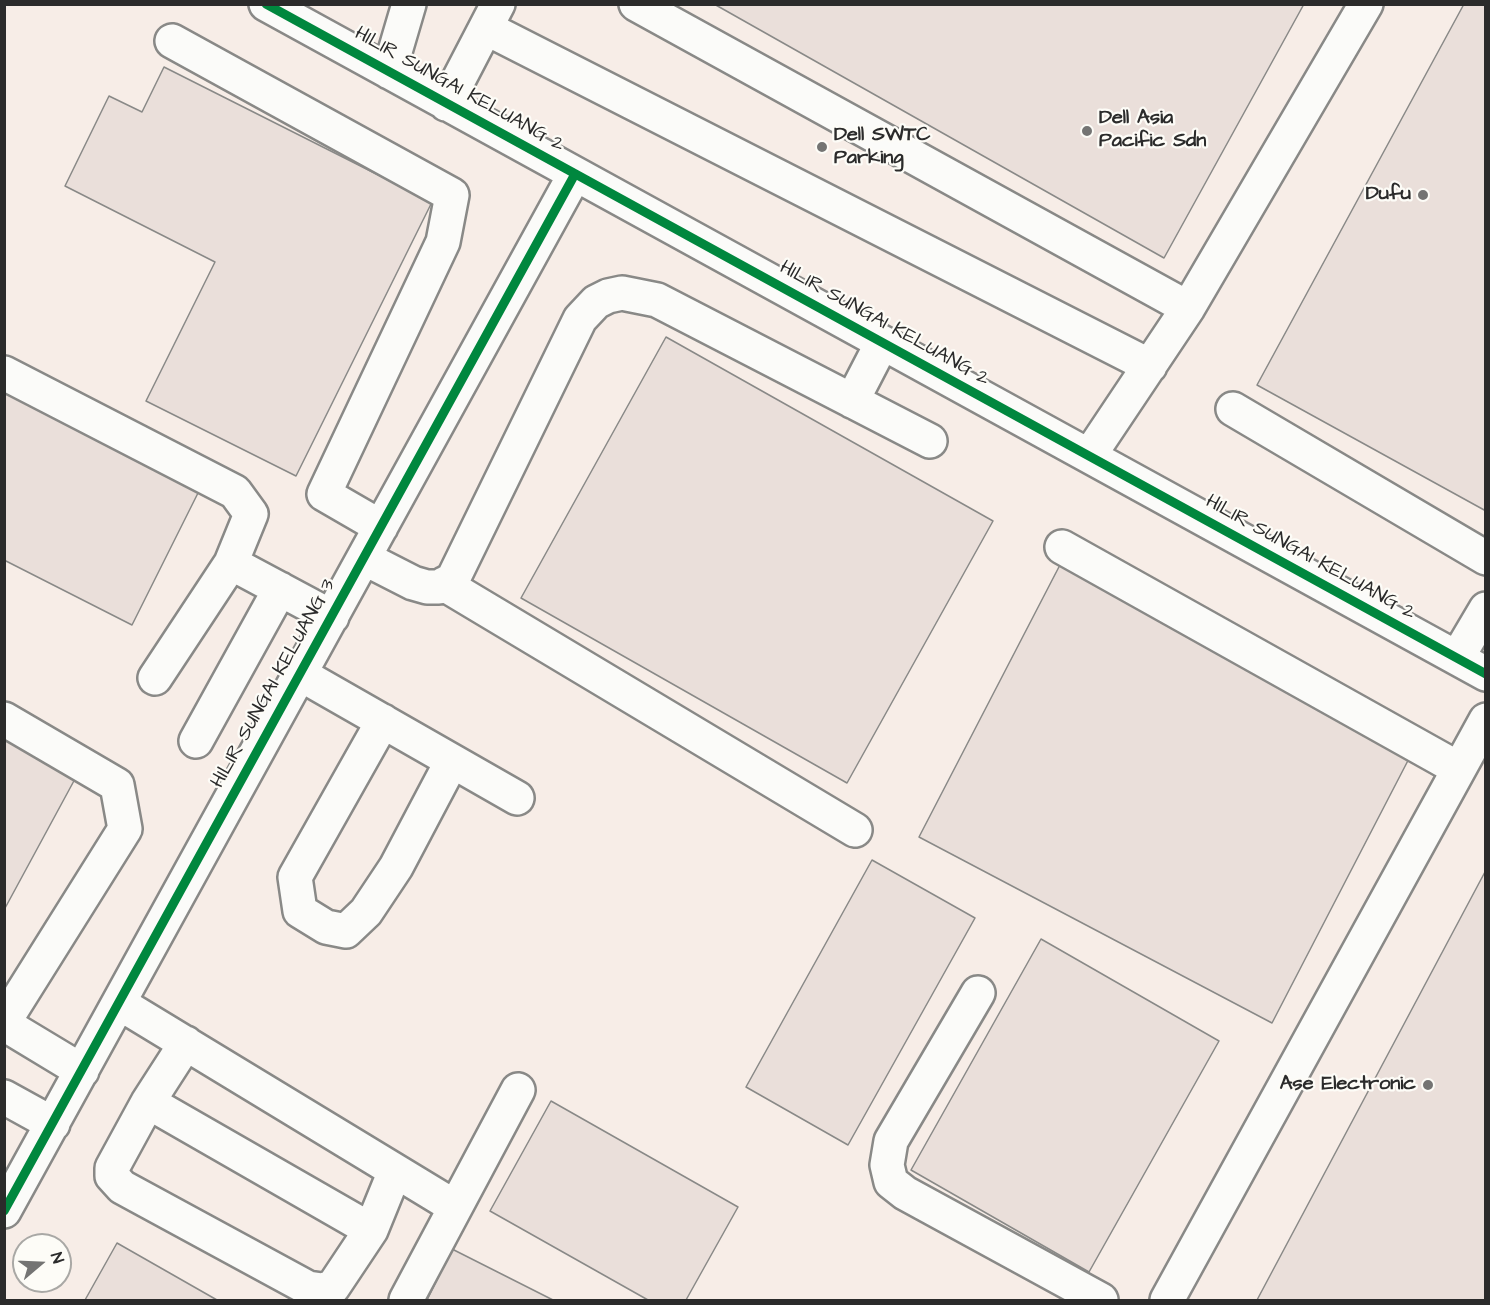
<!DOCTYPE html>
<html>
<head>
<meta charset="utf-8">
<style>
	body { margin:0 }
	#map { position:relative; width:1490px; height:1305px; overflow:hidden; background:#fcfbf8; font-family:"Architects Daughter",sans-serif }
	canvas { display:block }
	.frame { position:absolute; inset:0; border:6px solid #2b2b2b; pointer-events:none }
	.north { position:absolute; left:12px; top:1233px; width:60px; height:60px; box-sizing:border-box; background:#fdfcf7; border:2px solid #a9a8a5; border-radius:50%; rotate:71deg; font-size:16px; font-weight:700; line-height:24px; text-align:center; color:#2b2b2b }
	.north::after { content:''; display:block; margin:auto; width:21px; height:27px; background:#747473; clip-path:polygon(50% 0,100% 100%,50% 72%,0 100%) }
</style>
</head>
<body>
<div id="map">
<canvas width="1490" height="1305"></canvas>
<div class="frame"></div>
<div class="north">N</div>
</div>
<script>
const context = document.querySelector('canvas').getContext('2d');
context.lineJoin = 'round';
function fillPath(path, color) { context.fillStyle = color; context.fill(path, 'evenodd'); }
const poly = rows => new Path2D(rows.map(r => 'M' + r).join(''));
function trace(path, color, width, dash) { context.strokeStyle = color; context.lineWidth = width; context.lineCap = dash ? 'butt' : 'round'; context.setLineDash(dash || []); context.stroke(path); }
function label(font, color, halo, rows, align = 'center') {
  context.font = font + ' "Architects Daughter",sans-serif'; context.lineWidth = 4.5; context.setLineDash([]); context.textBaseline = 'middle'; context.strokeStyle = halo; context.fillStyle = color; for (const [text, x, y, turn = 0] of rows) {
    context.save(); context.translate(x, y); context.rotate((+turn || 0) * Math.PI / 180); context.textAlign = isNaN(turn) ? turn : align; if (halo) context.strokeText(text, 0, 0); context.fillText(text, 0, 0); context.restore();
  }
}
const built = poly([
	[5,5,1485,5,1485,1300,5,1300],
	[24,1245,60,1245,60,1281,24,1281]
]);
const building = poly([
	[714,4,1304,4,1164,258,714,4],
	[1464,4,1486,4,1486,511,1257,385,1464,4],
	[164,67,432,202,296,476,146,401,215,262,65,186,109,96,142,112,164,67],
	[666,337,993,521,847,783,521,598,666,337],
	[4,377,205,479,132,625,4,560,4,377],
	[1062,561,1415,747,1272,1023,919,837,1062,561],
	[4,724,82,766,4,910,4,724],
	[872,860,975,918,848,1145,746,1087,872,860],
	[1486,870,1486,1300,1257,1300,1486,870],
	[1041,939,1219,1041,1089,1272,911,1170,1041,939],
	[551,1101,738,1207,686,1300,648,1300,490,1211,551,1101],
	[117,1243,217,1300,85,1300,117,1243],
	[452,1249,553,1300,427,1300,452,1249]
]);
const minor = poly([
	[266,4,1486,674],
	[636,4,1188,308],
	[486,28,1150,366],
	[172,41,452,195,443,242,324,494,381,527],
	[389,72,409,4],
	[446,104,498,4],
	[4,373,235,492,251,514,231,563,332,617],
	[852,401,882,343],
	[1233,409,1486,558],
	[1089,456,1188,308,1366,4],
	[1062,547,1459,769],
	[364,558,413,583,427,587,439,587,453,579,580,319,596,302,608,296,622,293,657,300,930,441],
	[444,584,855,830],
	[1457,658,1486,609],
	[300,674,517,798],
	[155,678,231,563],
	[4,719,117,785,125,829,4,1022],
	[383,721,295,877,300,911,326,927,346,931,366,912,396,867,452,761],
	[196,741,280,589],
	[978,993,891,1141,887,1165,891,1182,905,1193,1101,1300],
	[119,1003,455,1207],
	[4,1024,82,1071],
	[186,1043,148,1102,112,1168,112,1176,122,1187,308,1288,322,1290,333,1287,371,1230,395,1171],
	[4,1097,53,1124],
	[148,1102,371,1230],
	[4,1211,575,174],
	[406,1300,518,1090],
	[1167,1300,1486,720]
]);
const cycleway = poly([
	[266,4,1486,674],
	[4,1211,575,174]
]);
const markers = [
	[1087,131,6,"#747473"],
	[822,147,6,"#747473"],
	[1423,195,6,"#747473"],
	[1428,1085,6,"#747473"]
];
const streetNames = [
	["HILIR SUNGAI KELUANG 2",459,90,29],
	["HILIR SUNGAI KELUANG 2",884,324,29],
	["HILIR SUNGAI KELUANG 2",1310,558,29],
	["HILIR SUNGAI KELUANG 3",274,684,-61]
];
const poiNames = [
	["Dell Asia",1099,119],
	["Pacific Sdn",1099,142],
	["Dell SWTC",834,136],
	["Parking",834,159],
	["Dufu",1411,195,"right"],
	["Ase Electronic",1416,1085,"right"]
];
fillPath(built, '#f7ede7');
fillPath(building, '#eadfda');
trace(building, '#898987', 1.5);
trace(minor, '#898987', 38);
trace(minor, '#fbfbf9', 33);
trace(cycleway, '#00873e', 9);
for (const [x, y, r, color] of markers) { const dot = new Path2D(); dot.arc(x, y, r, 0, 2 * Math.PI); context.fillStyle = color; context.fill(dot); trace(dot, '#fdfcf7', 2); }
label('20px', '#2b2b2b', '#fdfcf7', streetNames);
label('bold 20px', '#2b2b2b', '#fdfcf7', poiNames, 'left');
</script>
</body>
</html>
